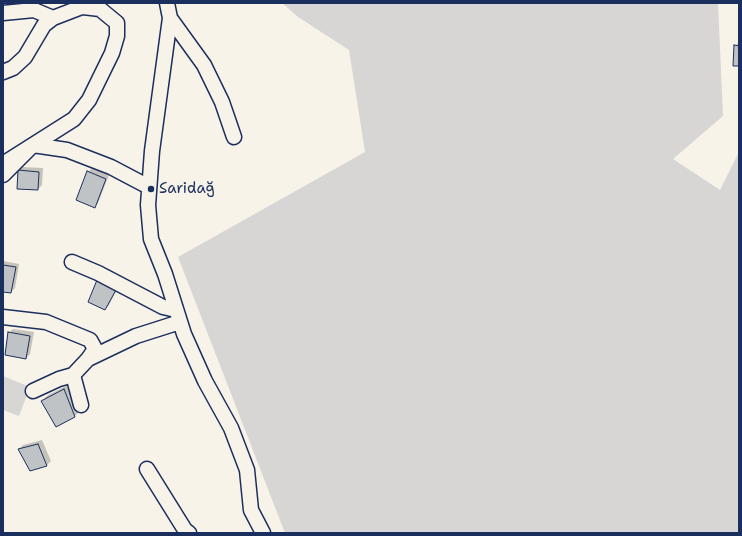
<!DOCTYPE html>
<html>
<head>
<meta charset="utf-8">
<style>
	body { margin:0 }
	#map { position:relative; width:742px; height:536px; overflow:hidden; background:#f7f3e8; font-family:"Shantell Sans",sans-serif }
	canvas { display:block }
	.frame { position:absolute; inset:0; border:4px solid #1b2f5e; pointer-events:none }
</style>
</head>
<body>
<div id="map">
<canvas width="742" height="536"></canvas>
<div class="frame"></div>
</div>
<script>
const context = document.querySelector('canvas').getContext('2d');
context.lineJoin = 'round';
function fillPath(path, color) { context.fillStyle = color; context.fill(path, 'evenodd'); }
const poly = rows => new Path2D(rows.map(r => 'M' + r).join(''));
function trace(path, color, width, dash) { context.strokeStyle = color; context.lineWidth = width; context.lineCap = dash ? 'butt' : 'round'; context.setLineDash(dash || []); context.stroke(path); }
function label(font, color, halo, rows, align = 'center') {
  context.font = font + ' "Shantell Sans",sans-serif'; context.lineWidth = 3; context.setLineDash([]); context.textBaseline = 'middle'; context.strokeStyle = halo; context.fillStyle = color; for (const [text, x, y, turn = 0] of rows) {
    context.save(); context.translate(x, y); context.rotate((+turn || 0) * Math.PI / 180); context.textAlign = isNaN(turn) ? turn : align; if (halo) context.strokeText(text, 0, 0); context.fillText(text, 0, 0); context.restore();
  }
}
const green = poly([
	[282,3,718,3,723,116,673,159,720,190,739,152,739,533,285,533,178,257,365,152,349,50,298,17],
	[3,376,30,387,19,416,3,410]
]);
const shadow = poly([
	[739,42,739,65,735,46],
	[22,167,43,168,42,185,38,189,19,171],
	[92,168,109,175,98,203,94,207,88,172],
	[3,261,19,264,15,288,11,292,3,291],
	[120,284,109,305,105,309,90,301],
	[13,329,34,332,30,354,26,358,9,333],
	[70,384,81,410,75,416,57,426,42,401,48,395],
	[42,440,51,461,47,465,31,470,19,449,23,445]
]);
const building = poly([
	[734,45,739,46,739,66,733,66,734,45],
	[18,170,39,172,38,190,17,189,18,170],
	[87,171,106,179,95,208,76,200,87,171],
	[3,265,16,267,11,293,3,292,3,265],
	[97,280,117,288,105,310,88,302,97,280],
	[8,332,30,336,26,359,5,355,8,332],
	[64,389,75,417,56,427,41,401,64,389],
	[38,444,47,466,30,471,18,449,38,444]
]);
const minor = poly([
	[167,3,170,18,152,151,148,205,151,239,165,274,184,334,205,381,231,428,247,470,251,510,263,533],
	[3,13,34,10,53,18],
	[170,18,204,65,222,102,234,137],
	[3,72,13,68,25,57,44,25,53,18,92,3],
	[3,164,74,119,89,100,112,53,117,36,117,23,100,9,83,7],
	[3,175,33,145,67,150,111,167,149,187],
	[72,262,98,273,163,307,176,310],
	[3,317,46,322,90,340,95,349,88,359],
	[33,391,59,379,73,375],
	[81,405,73,375,88,359,136,336,180,322],
	[147,469,185,530,189,533]
]);
const markers = [
	[151,189,4,"#1b2f5e"]
];
const poiNames = [
	["Saridağ",159,189]
];
fillPath(green, '#d7d6d4');
fillPath(shadow, '#0003');
fillPath(building, '#c0c3c5');
trace(building, '#1b2f5e', 1);
trace(minor, '#1b2f5e', 17);
trace(minor, '#f7f3e8', 14);
for (const [x, y, r, color] of markers) { const dot = new Path2D(); dot.arc(x, y, r, 0, 2 * Math.PI); context.fillStyle = color; context.fill(dot); trace(dot, '#f7f3e8', 1.5); }
label('15px', '#1b2f5e', '#f7f3e8', poiNames, 'left');
</script>
</body>
</html>
